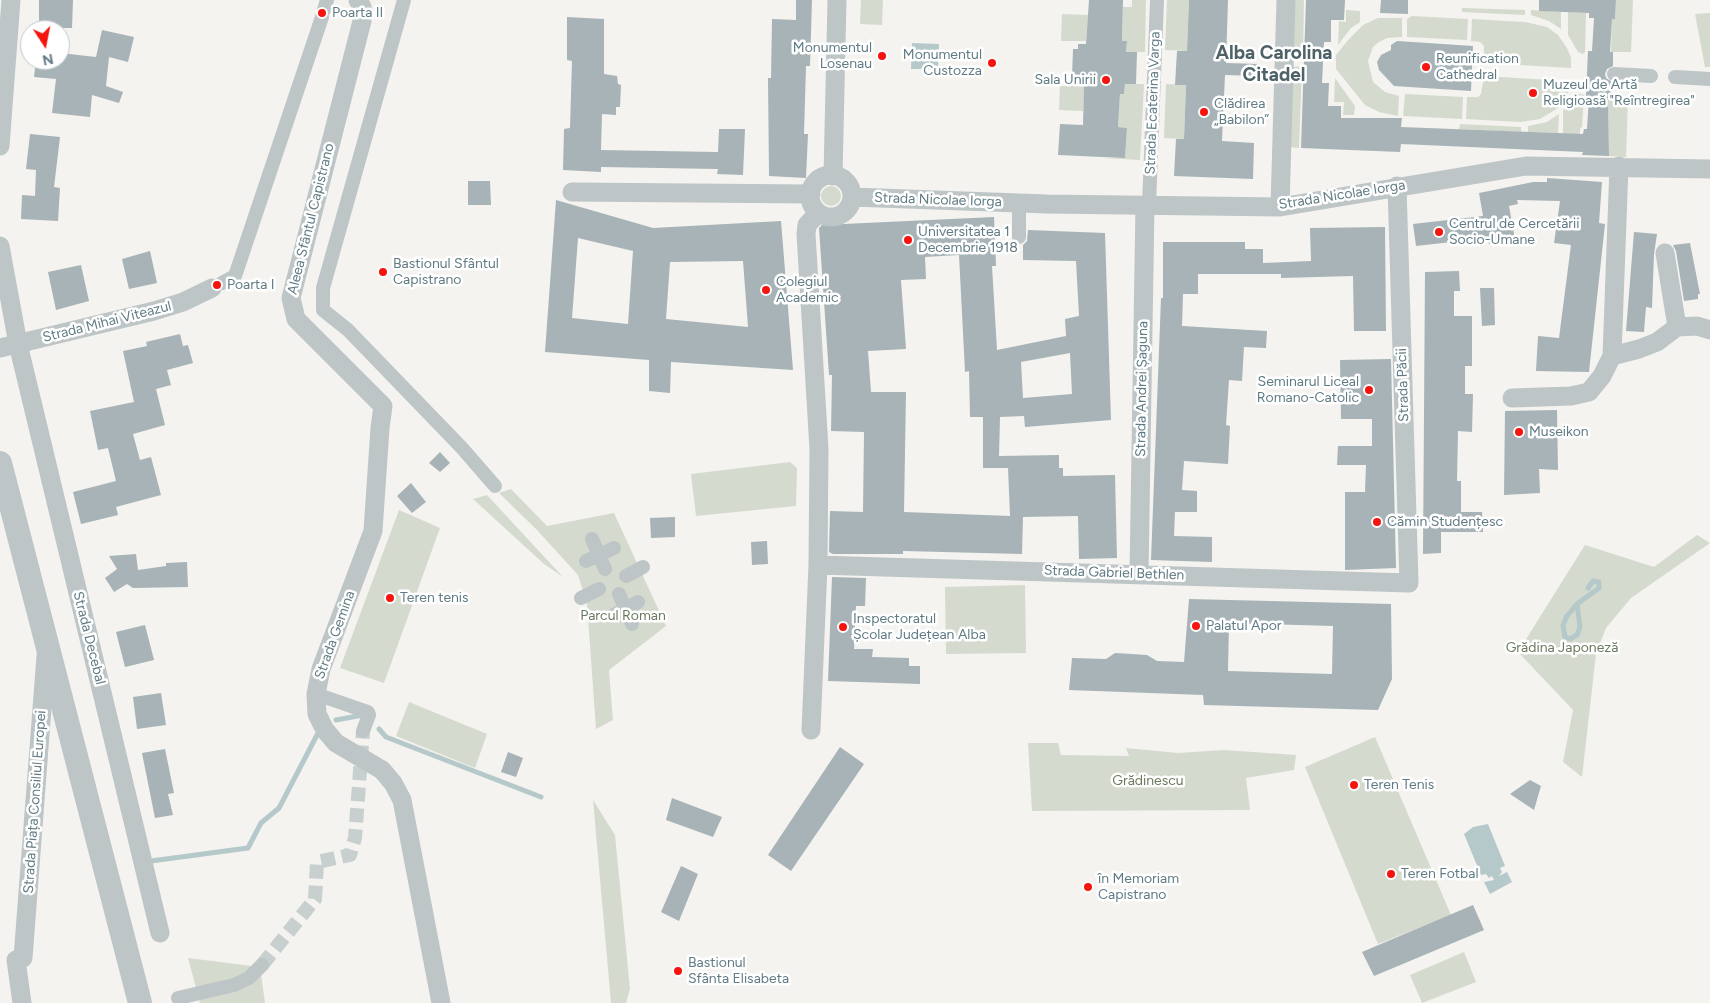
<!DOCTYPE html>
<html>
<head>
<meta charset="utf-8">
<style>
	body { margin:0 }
	#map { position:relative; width:1710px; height:1003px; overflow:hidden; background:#f4f3ef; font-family:Figtree,sans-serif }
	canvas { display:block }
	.north { position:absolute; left:20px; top:20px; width:50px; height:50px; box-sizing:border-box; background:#fff; border:1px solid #bfcace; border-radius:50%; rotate:169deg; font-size:14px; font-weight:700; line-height:20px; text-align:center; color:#607b84 }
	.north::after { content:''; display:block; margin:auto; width:18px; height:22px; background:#f5140e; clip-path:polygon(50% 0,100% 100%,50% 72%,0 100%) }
</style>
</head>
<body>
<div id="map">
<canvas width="1710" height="1003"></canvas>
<div class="north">N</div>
</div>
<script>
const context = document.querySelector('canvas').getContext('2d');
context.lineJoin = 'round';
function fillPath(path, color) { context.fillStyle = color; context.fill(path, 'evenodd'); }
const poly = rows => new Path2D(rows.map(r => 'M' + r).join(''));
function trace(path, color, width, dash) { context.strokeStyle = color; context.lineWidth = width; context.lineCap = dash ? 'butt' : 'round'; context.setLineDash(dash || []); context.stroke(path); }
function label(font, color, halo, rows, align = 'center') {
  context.font = font + ' Figtree,sans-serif'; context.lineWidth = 5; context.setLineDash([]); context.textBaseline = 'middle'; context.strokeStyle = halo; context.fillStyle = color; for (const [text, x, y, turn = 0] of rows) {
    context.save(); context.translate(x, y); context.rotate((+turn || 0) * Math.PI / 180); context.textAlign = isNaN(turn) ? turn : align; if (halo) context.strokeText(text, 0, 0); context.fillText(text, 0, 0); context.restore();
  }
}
const green = poly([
	[861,0,883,0,882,25,860,24],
	[1132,0,1146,0,1145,52,1126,52,1127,41,1122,41,1123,7,1132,7],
	[1167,0,1189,0,1187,51,1165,50],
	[1294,0,1304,0,1303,53,1294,51],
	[1616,0,1633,0,1631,52,1611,52,1612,19,1615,18],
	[1462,8,1525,10,1525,15,1462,12],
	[1346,10,1360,11,1360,22,1351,28,1338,45,1339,21,1346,22],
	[1531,10,1561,12,1561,29,1549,21,1531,15],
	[1568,12,1586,13,1585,52,1583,54,1578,52,1568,35],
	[1710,13,1710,67,1705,67,1695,14],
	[1062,14,1088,15,1086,41,1061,41],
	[1412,16,1468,19,1467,40,1407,37,1407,19],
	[1378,18,1402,18,1402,37,1387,38,1379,42,1373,47,1368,61,1373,82,1385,92,1399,96,1398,116,1379,112,1365,105,1336,69,1336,55,1349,39,1363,25],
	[1472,19,1525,22,1547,27,1558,35,1567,48,1571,58,1571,68,1484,63,1484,46,1480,42,1471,41],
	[1302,66,1299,148,1289,147,1293,67],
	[1484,76,1568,81,1572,86,1558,108,1540,119,1520,122,1466,119,1467,97,1478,97,1481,94],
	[1335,78,1355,106,1354,115,1343,115,1344,102,1334,102],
	[1125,84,1144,84,1140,160,1103,158,1125,158,1127,128,1118,127,1120,94,1124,94],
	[1166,84,1186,85,1184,139,1164,138],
	[1060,86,1084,86,1083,111,1059,110],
	[1575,93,1584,95,1582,127,1580,128,1580,134,1563,134,1563,111],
	[1405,94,1463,97,1462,119,1403,116],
	[1608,97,1628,98,1626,157,1609,156],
	[1559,114,1558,133,1528,132,1528,126,1547,122],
	[1460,124,1521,127,1521,132,1459,129],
	'821 196a10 10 0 1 1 20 0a10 10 0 1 1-20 0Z',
	[790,462,797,468,796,506,696,516,691,474],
	[511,489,547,526,614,513,666,626,609,670,613,720,596,729,587,604,578,575,537,530,499,493],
	[487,495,563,577,544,564,473,499],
	[399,510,440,528,384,683,340,668],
	[1697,535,1710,543,1631,598,1606,628,1596,654,1582,777,1563,762,1573,710,1518,652,1585,545,1654,567],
	[1025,585,1026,653,946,654,945,587],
	[409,702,487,734,475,768,396,736],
	[1375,737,1451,915,1378,944,1305,767],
	[1028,743,1058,743,1061,755,1129,756,1126,748,1178,753,1224,750,1296,755,1294,770,1246,778,1250,810,1032,811],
	[593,800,615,835,630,989,626,1003,611,1003],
	[1464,952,1476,982,1422,1003,1410,975],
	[188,958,260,967,265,1003,200,1003]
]);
const water = poly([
	[912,43,939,44,938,69,911,69],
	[1488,824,1505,866,1500,868,1502,872,1499,876,1507,872,1512,882,1490,894,1484,882,1494,880,1492,876,1489,878,1486,874,1481,875,1464,834,1473,827]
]);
const stream = poly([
	[1577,604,1567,616,1563,625,1565,637,1570,639,1577,635,1580,627,1577,604,1599,588,1599,582,1593,581,1588,588],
	[336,720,363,715],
	[379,729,386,737,541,797],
	[151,861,248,848,261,823,279,808,317,735]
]);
const building = poly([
	[39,0,73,0,72,28,39,28],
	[796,0,812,0,810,66,806,66,804,134,808,134,806,178,769,176,768,78,771,78,772,19,796,20],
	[1089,0,1123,0,1122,41,1127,41,1126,52,1137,52,1136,84,1125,84,1124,94,1120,94,1118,127,1127,128,1125,158,1058,155,1060,124,1083,125,1084,82,1077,82,1077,77,1072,77,1073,49,1078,49,1078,44,1086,44],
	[1189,0,1228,0,1226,63,1259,64,1258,76,1225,75,1222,141,1254,143,1253,179,1174,176,1176,139,1184,139,1186,85,1175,85,1177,51,1187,51],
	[1306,0,1345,0,1344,20,1331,20,1331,42,1324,42,1322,83,1329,83,1328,106,1341,106,1341,118,1402,118,1401,127,1583,134,1584,129,1587,129,1589,97,1586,96,1588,51,1592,51,1594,18,1589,18,1589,13,1539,11,1539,0,1616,0,1615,19,1612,19,1610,52,1613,52,1613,66,1607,69,1605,74,1606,78,1612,82,1611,97,1608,97,1609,156,1582,155,1583,152,1401,144,1400,152,1301,148],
	[1381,0,1408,0,1408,14,1380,13],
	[567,17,604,19,604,74,617,76,618,84,621,85,620,107,616,107,616,115,602,114,601,150,718,152,719,129,745,129,743,175,717,174,718,169,601,167,601,172,563,170,564,129,570,128,572,61,567,60],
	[102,30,134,37,128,62,109,57,106,86,123,92,119,103,92,95,90,117,52,113,56,79,34,77,36,60,60,60,60,53,96,57],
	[1397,41,1473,46,1471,91,1394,86,1379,70,1377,62,1381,55,1391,50,1391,45],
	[30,134,60,137,54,187,60,188,58,221,21,219,22,195,35,196,36,170,26,169],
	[1547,178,1602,182,1599,223,1605,224,1589,372,1536,371,1538,336,1559,338,1571,245,1554,243,1560,201,1517,200,1518,204,1509,206,1515,239,1489,244,1487,238,1416,246,1413,224,1483,216,1479,193,1533,182,1547,182],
	[468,181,490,181,491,205,468,205],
	[556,200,653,228,781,221,793,370,671,362,670,393,649,391,649,360,545,352],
	[578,238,633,251,628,324,572,318],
	[743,261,748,327,666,319,670,262],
	[994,217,996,266,992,266,997,350,1066,336,1065,319,1079,316,1076,261,1023,260,1023,245,1027,241,1028,230,1105,233,1111,420,1025,427,1024,416,1000,417,999,456,1059,455,1059,468,1063,468,1063,476,1115,475,1117,558,1079,559,1078,516,1023,517,1022,554,903,551,903,554,833,554,829,552,830,511,863,512,864,432,831,431,832,375,829,375,819,228,822,225],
	[959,255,965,372,969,371,970,417,983,417,983,468,1008,468,1010,516,904,512,906,392,871,392,868,351,906,349,901,280,926,279,925,257],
	[1070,353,1072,394,1023,398,1021,362],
	[1385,227,1386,331,1354,331,1353,276,1281,278,1281,274,1198,274,1198,294,1183,294,1182,326,1267,331,1266,348,1244,347,1242,381,1229,380,1226,425,1230,426,1228,464,1184,461,1182,490,1197,491,1197,512,1175,512,1174,536,1212,537,1212,562,1151,560,1161,298,1163,298,1163,242,1245,242,1245,249,1263,249,1263,263,1311,261,1310,228],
	[1634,232,1657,234,1654,254,1652,308,1646,307,1644,332,1626,331],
	[1690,243,1700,294,1698,294,1698,299,1684,301,1676,251,1673,245],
	[150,251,157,283,129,289,122,259],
	[81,265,89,301,56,310,48,272],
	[1459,271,1460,291,1454,291,1454,316,1472,316,1472,366,1465,366,1465,394,1473,394,1472,432,1458,431,1457,481,1461,481,1461,512,1482,512,1483,532,1441,532,1441,553,1423,554,1425,272],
	[1480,288,1494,288,1495,325,1482,326],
	[180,334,183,346,188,345,193,363,167,370,171,385,156,389,165,425,133,434,140,460,151,457,161,495,116,507,118,515,81,524,73,492,116,481,108,448,98,450,90,411,134,402,123,351,147,346,146,342],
	[1391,359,1396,568,1345,570,1345,492,1365,492,1366,465,1337,465,1338,446,1372,446,1372,419,1341,419,1340,360],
	[1557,410,1558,470,1539,469,1540,493,1504,495,1505,411],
	[440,452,450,463,440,472,429,463],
	[411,483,426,502,412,513,397,496],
	[675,517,675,537,651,538,650,518],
	[767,541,768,564,752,565,751,542],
	[136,554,138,570,166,566,166,563,187,562,188,587,133,588,127,584,114,592,105,578,117,569,109,556],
	[832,577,866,578,865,606,856,606,854,649,873,649,872,657,909,658,909,666,920,666,920,684,828,681],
	[1189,599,1391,604,1392,679,1378,710,1204,705,1203,695,1069,690,1072,658,1106,659,1115,653,1147,655,1157,661,1184,662],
	[1229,623,1333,626,1332,674,1228,671],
	[145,625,154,660,125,667,116,632],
	[161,693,166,725,137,729,133,697],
	[840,747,864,764,791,871,768,855],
	[165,749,174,793,168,794,173,815,155,818,142,753],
	[508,752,523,758,516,777,501,772],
	[1530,780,1541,786,1534,810,1510,794],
	[672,798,722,817,713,837,666,820],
	[681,866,698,874,679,921,661,912],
	[1473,905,1484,930,1374,976,1362,952]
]);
const pedestrianTunnel = poly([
	[262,965,315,899,317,862,350,855,355,838,363,731]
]);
const pedestrian = poly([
	[404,0,323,288,323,310,348,330,462,448,495,486],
	[324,10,327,0],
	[1614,74,1651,76],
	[1675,77,1710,79],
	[1149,205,1157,0],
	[1019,237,1019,203],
	[222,283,235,276,322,17],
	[592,539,605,569],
	[586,561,614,548],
	[626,576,643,567],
	[619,594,632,624],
	[581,598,599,589],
	[612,616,638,602],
	[316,694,368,712,369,715,363,731],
	[178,998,234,985,249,978,262,965]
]);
const minor = poly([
	[358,0,362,7,362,21,291,298,296,319,383,406,380,428,373,531,321,669,316,694,317,714,325,730,336,743,382,770,393,783,402,800,441,1003],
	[0,146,11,0],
	'810 196a21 21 0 1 1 42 0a21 21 0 1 1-42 0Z',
	[833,176,837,0],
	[572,192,811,194],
	[852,197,1047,204,1280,207,1526,166,1710,169],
	[1280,207,1286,0],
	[0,246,18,344,160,933],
	[1665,253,1677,327],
	[0,348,154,311,183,302,212,288],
	[1612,356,1639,349,1657,342,1677,327,1697,326,1710,330],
	[1512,398,1571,396,1589,392,1602,376,1612,356,1619,166],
	[818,565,1409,583,1397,186],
	[1139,574,1145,205],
	[811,730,818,565,819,449,806,234,807,225,818,213],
	[23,958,46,656],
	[16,960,22,1003]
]);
const tertiary = poly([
	[0,463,140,1003]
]);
const markers = [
	[322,13,5,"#f5140e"],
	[882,56,5,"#f5140e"],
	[992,63,5,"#f5140e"],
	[1426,67,5,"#f5140e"],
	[1106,80,5,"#f5140e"],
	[1533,93,5,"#f5140e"],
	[1204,112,5,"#f5140e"],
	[1439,232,5,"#f5140e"],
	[908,240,5,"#f5140e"],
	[383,272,5,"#f5140e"],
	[217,285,5,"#f5140e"],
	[766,290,5,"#f5140e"],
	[1369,390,5,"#f5140e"],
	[1519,432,5,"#f5140e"],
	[1377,522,5,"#f5140e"],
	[390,598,5,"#f5140e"],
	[1196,626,5,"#f5140e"],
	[843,627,5,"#f5140e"],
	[1354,785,5,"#f5140e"],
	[1391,874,5,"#f5140e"],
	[1088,887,5,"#f5140e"],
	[678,971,5,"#f5140e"]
];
const poiNames = [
	["Poarta II",332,13],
	["Monumentul",872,48,"right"],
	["Losenau",872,64,"right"],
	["Monumentul",982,55,"right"],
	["Custozza",982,71,"right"],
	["Reunification",1436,59],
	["Cathedral",1436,75],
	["Sala Unirii",1096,80,"right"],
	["Muzeul de Artă",1543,85],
	["Religioasă \"Reîntregirea\"",1543,101],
	["Clădirea",1214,104],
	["„Babilon”",1214,120],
	["Centrul de Cercetării",1449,224],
	["Socio-Umane",1449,240],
	["Universitatea 1",918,232],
	["Decembrie 1918",918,248],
	["Bastionul Sfântul",393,264],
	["Capistrano",393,280],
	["Colegiul",776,282],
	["Academic",776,298],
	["Poarta I",227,285],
	["Seminarul Liceal",1359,382,"right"],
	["Romano-Catolic",1359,398,"right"],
	["Museikon",1529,432],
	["Cămin Studențesc",1387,522],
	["Teren tenis",400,598],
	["Inspectoratul",853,619],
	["Școlar Județean Alba",853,635],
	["Palatul Apor",1206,626],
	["Teren Tenis",1364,785],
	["Teren Fotbal",1401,874],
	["în Memoriam",1098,879],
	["Capistrano",1098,895],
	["Bastionul",688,963],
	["Sfânta Elisabeta",688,979]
];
const streetNames = [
	["Strada Ecaterina Varga",1153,103,-88],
	["Strada Nicolae Iorga",1342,195,-9],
	["Strada Nicolae Iorga",938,200,2],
	["Aleea Sfântul Capistrano",311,219,-76],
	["Strada Mihai Viteazul",107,322,-14],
	["Strada Păcii",1403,385,-92],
	["Strada Andrei Șaguna",1142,389,-89],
	["Strada Gabriel Bethlen",1114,573,2],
	["Strada Gemina",335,635,-70],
	["Strada Decebal",89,638,76],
	["Strada Piața Consiliul Europei",35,802,-86]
];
const parkNames = [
	["Parcul Roman",623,616],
	["Grădina Japoneză",1562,648],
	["Grădinescu",1148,781]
];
const districtNames = [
	["Alba Carolina",1274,53],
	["Citadel",1274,75]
];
fillPath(green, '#d5dace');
fillPath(water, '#b5c8ca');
trace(stream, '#b5c8ca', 5);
fillPath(building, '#a7b3b6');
trace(pedestrianTunnel, '#c8cfcf', 14, [14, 7]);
trace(pedestrian, '#bec5c7', 14);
trace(minor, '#bec5c7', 19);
trace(tertiary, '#bec5c7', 24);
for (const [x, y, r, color] of markers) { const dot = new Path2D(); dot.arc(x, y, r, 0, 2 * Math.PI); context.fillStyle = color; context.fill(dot); trace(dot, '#fff', 2); }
label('14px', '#607b84', '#fff', poiNames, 'left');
label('14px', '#607b84', '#fff', streetNames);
label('14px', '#6a7a5f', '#fff', parkNames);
label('bold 19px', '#4e6268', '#fff', districtNames);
</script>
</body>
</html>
